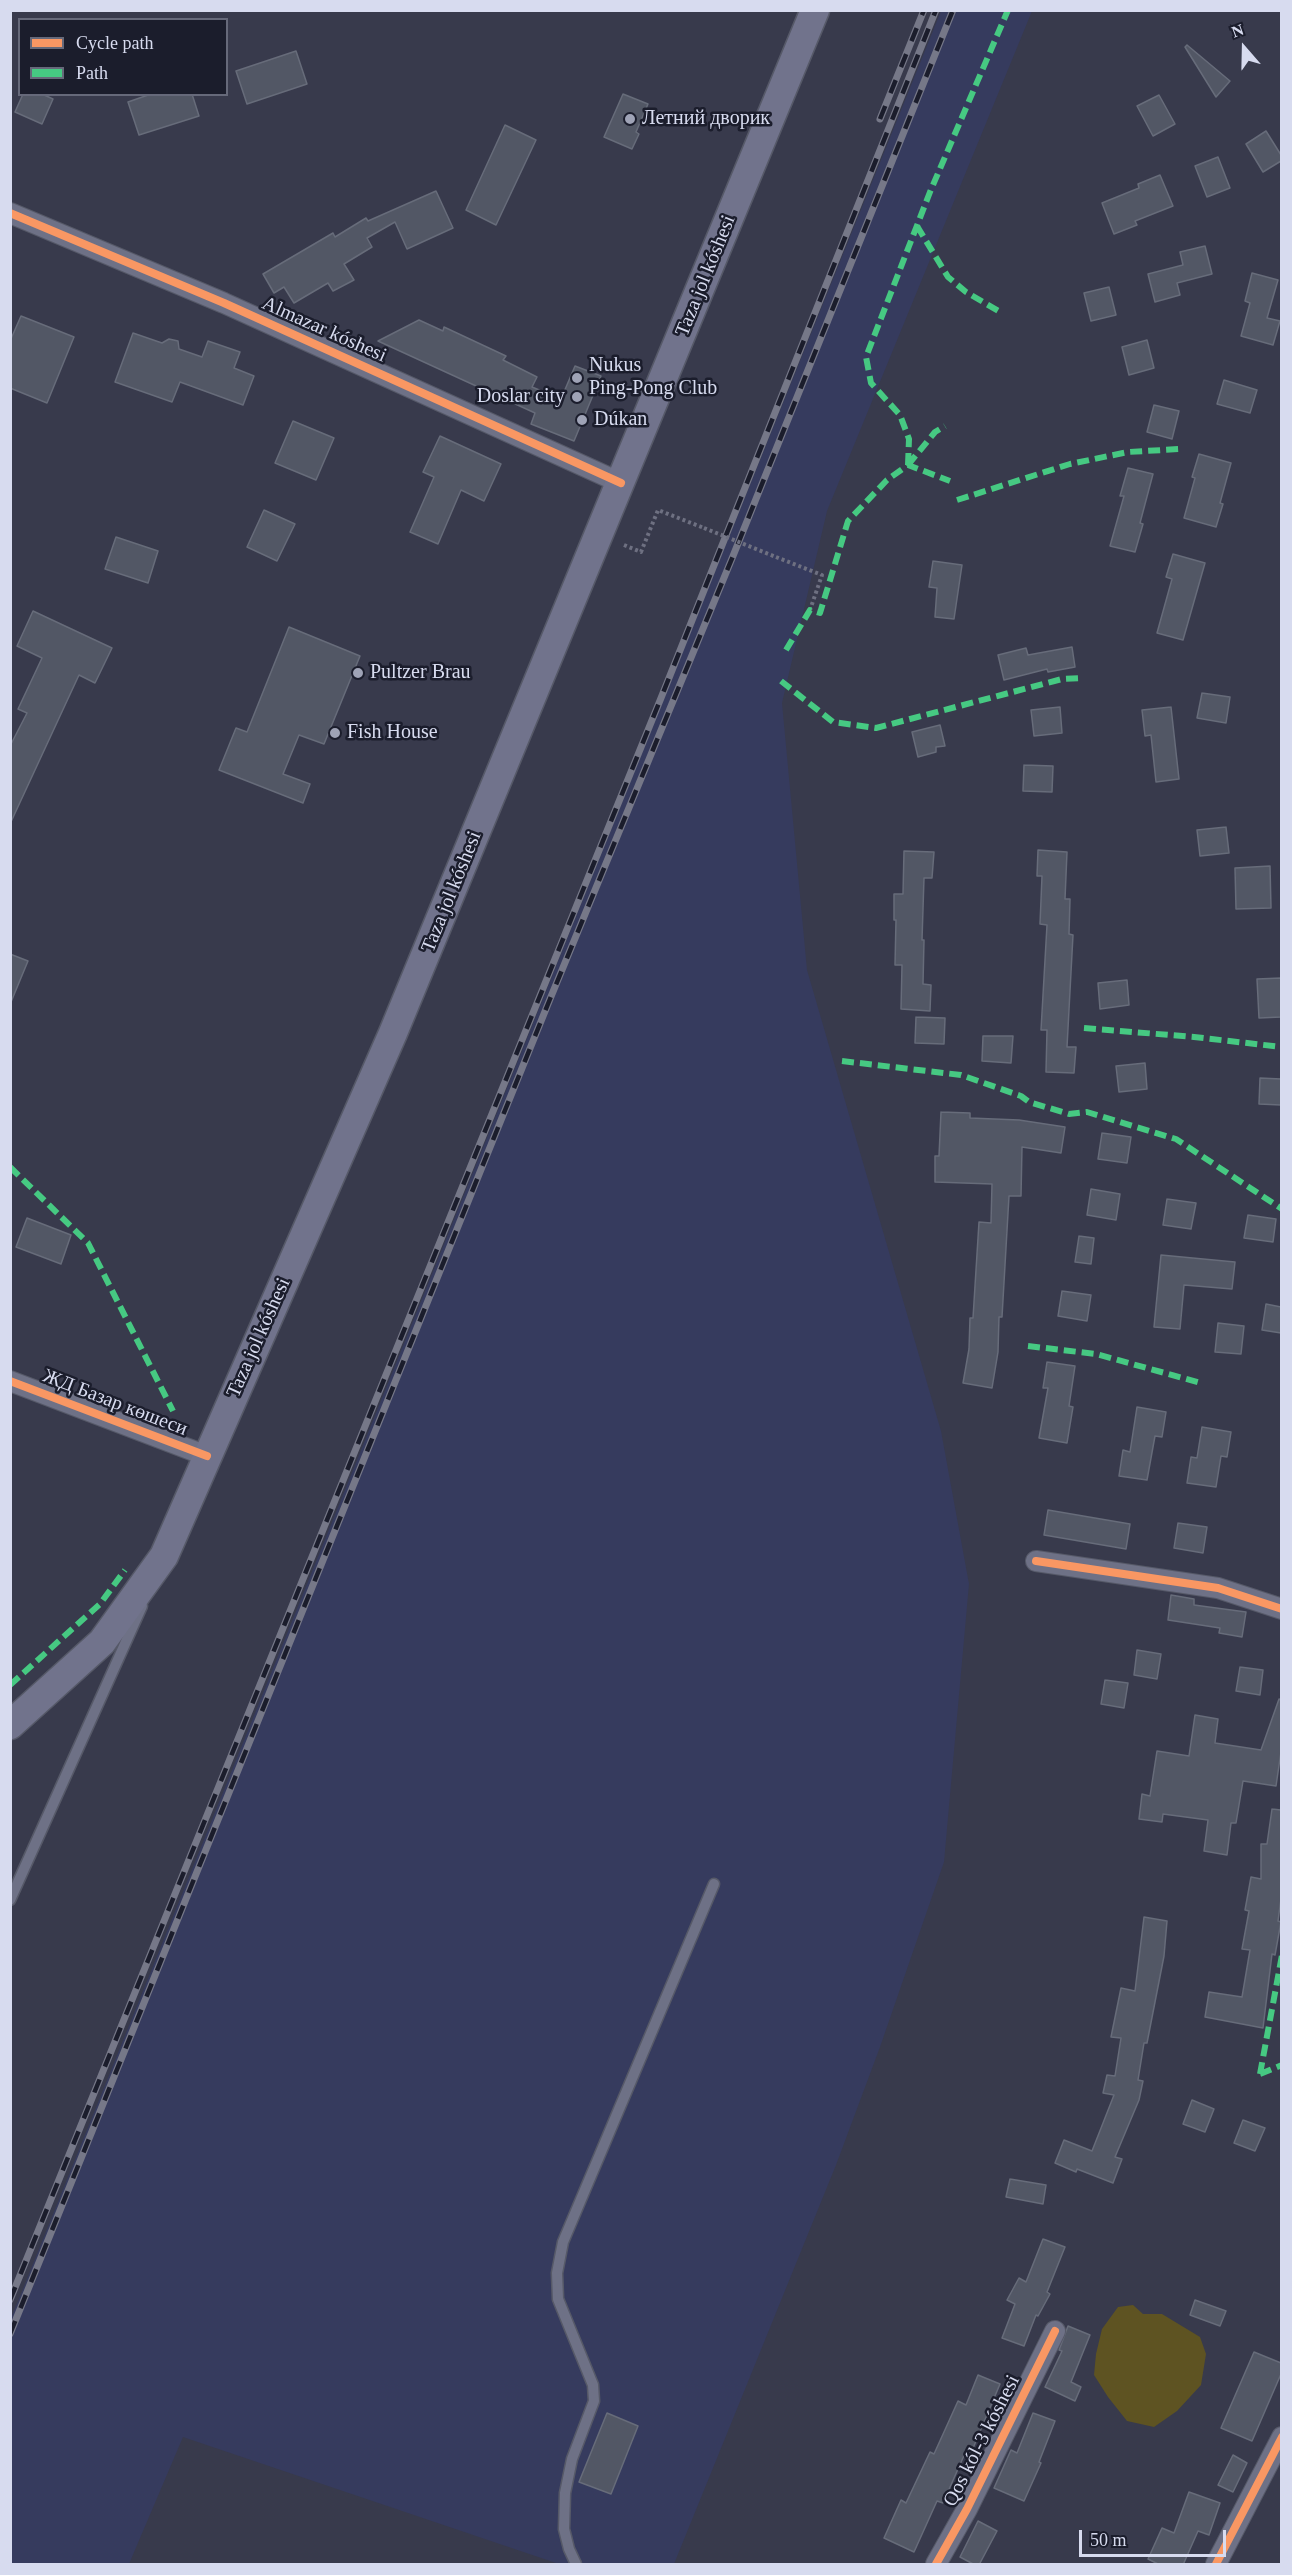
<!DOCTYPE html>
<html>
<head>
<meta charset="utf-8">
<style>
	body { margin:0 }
	#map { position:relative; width:1292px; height:2575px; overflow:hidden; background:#383a4c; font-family:Georgia,serif }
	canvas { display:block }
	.frame { position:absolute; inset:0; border:12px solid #d7dbef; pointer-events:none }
	.legend { position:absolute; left:18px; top:18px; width:210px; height:78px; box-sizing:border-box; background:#1b1d2c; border:2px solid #66697a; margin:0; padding:8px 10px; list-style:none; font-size:18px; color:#d7dbef }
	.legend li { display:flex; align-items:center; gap:12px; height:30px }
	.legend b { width:30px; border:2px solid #66697a }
	.north { position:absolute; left:1214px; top:18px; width:60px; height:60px; -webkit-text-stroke:4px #1b1d2c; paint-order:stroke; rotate:340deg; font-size:16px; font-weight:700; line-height:24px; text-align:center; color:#d7dbef }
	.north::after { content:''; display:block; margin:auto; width:21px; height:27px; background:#d7dbef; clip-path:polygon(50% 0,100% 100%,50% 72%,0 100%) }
	.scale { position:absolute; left:1079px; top:2530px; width:147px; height:27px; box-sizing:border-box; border:3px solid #d7dbef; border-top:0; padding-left:8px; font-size:18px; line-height:21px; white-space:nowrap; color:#d7dbef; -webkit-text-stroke:4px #1b1d2c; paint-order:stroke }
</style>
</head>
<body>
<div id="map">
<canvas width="1292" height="2575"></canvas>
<div class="frame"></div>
<ul class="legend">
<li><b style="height:8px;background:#f99763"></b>Cycle path</li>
<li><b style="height:8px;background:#46c982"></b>Path</li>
</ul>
<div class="north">N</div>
<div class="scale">50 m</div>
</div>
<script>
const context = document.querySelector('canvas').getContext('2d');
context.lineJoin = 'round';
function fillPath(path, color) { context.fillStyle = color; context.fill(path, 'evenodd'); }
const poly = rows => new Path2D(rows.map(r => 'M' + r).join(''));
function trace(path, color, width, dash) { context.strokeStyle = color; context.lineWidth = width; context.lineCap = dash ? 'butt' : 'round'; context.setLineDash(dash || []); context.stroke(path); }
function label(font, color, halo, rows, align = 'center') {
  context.font = font + ' Georgia,serif'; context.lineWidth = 5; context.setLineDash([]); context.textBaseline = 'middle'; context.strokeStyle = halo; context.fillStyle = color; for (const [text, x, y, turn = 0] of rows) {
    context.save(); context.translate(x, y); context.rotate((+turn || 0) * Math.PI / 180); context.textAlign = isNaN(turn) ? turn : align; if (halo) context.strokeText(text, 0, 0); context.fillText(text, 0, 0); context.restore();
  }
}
const built = poly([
	[941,11,1032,11,827,511,782,703,807,970,941,1431,969,1584,944,1862,880,2047,836,2165,674,2564,559,2564,183,2437,129,2564,11,2564,10,2321]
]);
const green = poly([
	[1133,2305,1143,2314,1162,2314,1200,2337,1206,2354,1201,2385,1177,2411,1154,2427,1127,2421,1108,2397,1094,2375,1096,2354,1102,2329,1118,2307]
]);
const building = poly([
	[1187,45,1230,81,1216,97,1185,47,1187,45],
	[296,51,307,84,247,104,236,71,296,51],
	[23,94,42,94,53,99,42,124,15,112,23,94],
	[151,94,192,94,199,116,139,135,128,102,151,94],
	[623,94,648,104,636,132,639,134,632,149,604,137,623,94],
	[1159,95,1175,124,1153,136,1137,106,1159,95],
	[505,125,536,140,496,225,466,210,505,125],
	[1266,131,1281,155,1281,161,1263,172,1246,144,1266,131],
	[1218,157,1230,188,1207,197,1195,166,1218,157],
	[1160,175,1173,206,1135,221,1137,225,1114,234,1102,203,1139,188,1138,184,1160,175],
	[436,191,453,228,407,249,395,222,367,238,372,247,344,264,354,280,333,291,328,283,294,303,284,287,274,293,263,274,333,233,335,237,366,218,368,221,436,191],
	[1205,246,1212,274,1177,283,1180,295,1155,302,1148,274,1183,265,1180,252,1205,246],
	[1252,273,1278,280,1267,318,1280,321,1273,345,1241,336,1250,303,1245,301,1252,273],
	[1109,287,1116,315,1091,321,1084,293,1109,287],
	[21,316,74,337,47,403,10,388,10,341,21,316],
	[419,320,443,331,444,327,506,356,503,360,537,377,532,387,561,399,575,366,601,376,574,441,531,424,535,413,378,341,419,320],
	[133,333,162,343,169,339,178,341,179,349,202,357,208,341,240,352,234,368,254,376,243,405,180,382,172,402,115,382,133,333],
	[1147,340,1154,368,1129,375,1122,347,1147,340],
	[1224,380,1257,390,1250,413,1217,404,1224,380],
	[1154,405,1179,411,1172,439,1147,432,1154,405],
	[293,421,334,438,316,480,275,463,293,421],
	[440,436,501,464,484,501,461,490,438,544,410,532,434,477,423,472,440,436],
	[1199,454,1231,463,1220,503,1223,504,1216,527,1184,518,1195,478,1192,477,1199,454],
	[1128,468,1153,474,1140,523,1143,524,1135,552,1110,546,1124,496,1120,496,1128,468],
	[264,510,295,524,277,561,247,547,264,510],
	[116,537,158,551,148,583,105,569,116,537],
	[1173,554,1205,563,1183,640,1157,633,1172,579,1166,577,1173,554],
	[933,561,962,565,954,619,935,617,937,588,929,587,933,561],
	[33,611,112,648,95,683,79,675,10,824,10,746,27,713,18,709,42,658,17,646,33,611],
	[289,627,360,656,324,744,299,735,283,774,310,784,303,803,219,770,236,728,247,732,289,627],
	[1072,647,1075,667,1048,672,1047,669,1004,680,998,655,1026,648,1028,655,1072,647],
	[1202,693,1230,697,1226,723,1197,718,1202,693],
	[1060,707,1062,733,1034,736,1031,710,1060,707],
	[1171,707,1179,779,1156,782,1151,735,1145,736,1142,710,1171,707],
	[940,725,945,746,936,747,936,752,918,757,912,732,940,725],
	[1024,765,1053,766,1052,792,1023,791,1024,765],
	[1226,827,1229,853,1200,856,1197,830,1226,827],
	[1038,850,1067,852,1065,899,1070,899,1069,934,1073,935,1067,1047,1076,1047,1074,1073,1046,1072,1047,1030,1041,1030,1047,925,1040,924,1042,876,1037,876,1038,850],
	[904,851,934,852,932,878,924,878,922,940,924,940,923,984,931,985,930,1011,901,1009,902,965,895,965,896,920,894,920,894,894,903,894,904,851],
	[1270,866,1271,908,1236,909,1235,868,1270,866],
	[10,954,28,961,11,1002,10,1002,10,954],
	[1281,978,1281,1017,1259,1018,1257,979,1281,978],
	[1127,980,1129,1005,1100,1009,1098,983,1127,980],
	[916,1017,945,1018,944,1044,915,1043,916,1017],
	[983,1036,1013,1036,1011,1063,982,1061,983,1036],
	[1145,1063,1147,1089,1119,1092,1116,1066,1145,1063],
	[1260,1078,1281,1079,1281,1105,1259,1104,1260,1078],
	[941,1112,970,1113,970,1118,1019,1120,1065,1127,1061,1153,1022,1147,1021,1196,1009,1196,1002,1317,999,1317,998,1352,992,1388,963,1383,969,1349,970,1318,973,1318,979,1222,991,1223,992,1184,935,1182,935,1156,939,1156,941,1112],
	[1102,1133,1131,1137,1127,1163,1098,1159,1102,1133],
	[1091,1189,1120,1194,1116,1220,1087,1215,1091,1189],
	[1167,1199,1196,1203,1191,1229,1163,1225,1167,1199],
	[1248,1215,1276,1219,1273,1242,1244,1238,1248,1215],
	[27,1218,71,1235,61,1264,16,1247,27,1218],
	[1079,1236,1094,1238,1091,1264,1075,1262,1079,1236],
	[1161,1255,1235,1262,1232,1289,1184,1285,1180,1329,1154,1327,1161,1255],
	[1062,1291,1091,1295,1087,1321,1058,1316,1062,1291],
	[1266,1304,1281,1307,1281,1333,1262,1330,1266,1304],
	[1218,1323,1244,1326,1241,1354,1215,1352,1218,1323],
	[1047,1362,1075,1366,1069,1406,1073,1407,1067,1443,1039,1438,1048,1388,1043,1388,1047,1362],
	[1137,1407,1166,1412,1162,1437,1155,1436,1147,1480,1119,1476,1123,1450,1130,1452,1137,1407],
	[1202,1427,1231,1432,1227,1457,1221,1456,1216,1487,1187,1483,1191,1457,1197,1458,1202,1427],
	[1048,1510,1130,1524,1126,1549,1044,1535,1048,1510],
	[1178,1523,1207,1527,1203,1553,1174,1548,1178,1523],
	[1171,1595,1194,1599,1194,1605,1246,1612,1242,1637,1219,1633,1220,1628,1168,1620,1171,1595],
	[1137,1650,1161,1654,1157,1679,1134,1675,1137,1650],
	[1240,1667,1263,1670,1260,1695,1236,1691,1240,1667],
	[1105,1680,1128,1683,1124,1708,1101,1704,1105,1680],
	[1279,1699,1281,1700,1281,1752,1276,1786,1243,1781,1236,1823,1231,1823,1227,1855,1204,1851,1208,1820,1163,1814,1162,1822,1139,1819,1142,1794,1150,1796,1157,1751,1189,1756,1195,1715,1218,1719,1215,1743,1261,1750,1279,1699],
	[1272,1809,1281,1810,1281,1899,1278,1921,1281,1922,1275,1955,1272,1954,1263,2028,1205,2017,1209,1992,1242,1997,1250,1950,1242,1949,1249,1911,1245,1910,1251,1877,1261,1879,1261,1844,1267,1844,1272,1809],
	[1144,1917,1167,1921,1164,1956,1147,2043,1144,2043,1138,2080,1143,2081,1139,2100,1115,2157,1122,2159,1113,2183,1077,2169,1076,2172,1055,2163,1064,2140,1092,2151,1114,2095,1103,2093,1107,2075,1115,2076,1121,2038,1111,2037,1121,1988,1135,1991,1144,1917],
	[1192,2100,1214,2109,1205,2132,1183,2124,1192,2100],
	[1243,2120,1265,2128,1255,2151,1234,2143,1243,2120],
	[1010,2179,1046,2185,1043,2204,1006,2197,1010,2179],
	[1043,2239,1065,2247,1047,2292,1050,2294,1038,2316,1036,2315,1024,2346,1002,2338,1015,2304,1007,2300,1019,2278,1026,2282,1043,2239],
	[1195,2300,1226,2311,1220,2326,1190,2315,1195,2300],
	[1068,2326,1090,2335,1071,2382,1081,2387,1075,2401,1045,2387,1062,2351,1059,2350,1068,2326],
	[1254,2352,1281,2363,1281,2374,1252,2441,1221,2428,1254,2352],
	[978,2375,1000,2384,971,2453,966,2451,943,2503,937,2501,914,2552,884,2538,901,2500,906,2503,930,2452,934,2454,958,2401,966,2405,978,2375],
	[607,2413,638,2426,611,2494,579,2482,607,2413],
	[1033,2413,1055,2421,1039,2462,1041,2463,1024,2501,994,2488,1011,2450,1017,2453,1033,2413],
	[1233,2455,1247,2463,1233,2492,1218,2485,1233,2455],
	[1189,2492,1220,2503,1209,2535,1198,2531,1183,2565,1160,2565,1148,2559,1162,2528,1174,2533,1189,2492],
	[978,2521,997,2531,979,2565,975,2565,960,2557,978,2521]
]);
const path = poly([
	[624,545,641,552,658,510,704,528],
	[776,557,822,575,810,610]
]);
const lane = poly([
	[10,1900,142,1606],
	[576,2564,569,2549,564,2529,565,2493,572,2459,594,2401,593,2385,558,2299,557,2273,563,2242,714,1884]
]);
const street = poly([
	[10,213,224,303,621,483],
	[10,1381,207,1456],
	[1036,1561,1218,1588,1282,1609],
	[936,2564,967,2509,1055,2331],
	[1216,2564,1282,2437]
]);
const secondary = poly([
	[10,1725,102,1642,164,1556,393,1033,815,10]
]);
const rail = poly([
	[880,119,924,10],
	[10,2300,661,698,936,10],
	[10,2334,550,999,733,556,953,10]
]);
const pathBridge = poly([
	[704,528,776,557]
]);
const quiet = poly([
	[917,226,948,277,966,292,1002,313],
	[908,465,909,439,900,415,871,383,866,357,930,192,1008,10],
	[908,465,935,432,945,426],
	[957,500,1070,464,1128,452,1180,449],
	[786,650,810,610,820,613,848,521,887,480,908,465,950,481],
	[781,681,833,722,876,728,1062,679,1082,678],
	[1084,1028,1194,1037,1282,1047],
	[842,1061,961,1075,1021,1096,1029,1102,1069,1114,1087,1112,1176,1139,1282,1209],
	[10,1167,88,1243,173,1411],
	[1028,1346,1096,1354,1201,1383],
	[10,1685,100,1604,125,1570],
	[1260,2074,1282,1955],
	[1260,2074,1282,2065]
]);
const cycleway = poly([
	[10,213,224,303,621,483],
	[10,1381,207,1456],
	[1036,1561,1218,1588,1282,1609],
	[936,2564,967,2509,1055,2331],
	[1216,2564,1282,2437]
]);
const markers = [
	[630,119,6,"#9fa3b6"],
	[577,378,6,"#9fa3b6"],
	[577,397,6,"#9fa3b6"],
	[582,420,6,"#9fa3b6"],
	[358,673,6,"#9fa3b6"],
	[335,733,6,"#9fa3b6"]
];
const poiNames = [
	["Летний дворик",642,119],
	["Nukus",589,366],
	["Ping-Pong Club",589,389],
	["Doslar city",565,397,"right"],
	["Dúkan",594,420],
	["Pultzer Brau",370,673],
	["Fish House",347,733]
];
const streetNames = [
	["Taza jol kóshesi",706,276,-68],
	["Almazar kóshesi",324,330,24],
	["Taza jol kóshesi",452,892,-68],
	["Taza jol kóshesi",259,1338,-66],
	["ЖД Базар көшеси",115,1403,21],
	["Qos kól-3 kóshesi",982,2441,-63]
];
fillPath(built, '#363b5e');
fillPath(green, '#5e5322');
fillPath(building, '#525765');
trace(building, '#676c7a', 1.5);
trace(lane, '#565968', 13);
trace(street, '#565968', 22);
trace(secondary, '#565968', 31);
trace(path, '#6e7081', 4, [3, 3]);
trace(lane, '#6e7186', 10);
trace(street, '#6e7186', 20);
trace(secondary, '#71738c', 28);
trace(rail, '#767888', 7);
trace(rail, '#1b1d2c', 4.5, [14]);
trace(pathBridge, '#6e7081', 4, [3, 3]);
trace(quiet, '#46c982', 6, [12, 6]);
trace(cycleway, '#f99763', 8);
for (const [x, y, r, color] of markers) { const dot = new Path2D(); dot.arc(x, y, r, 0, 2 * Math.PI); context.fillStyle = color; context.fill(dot); trace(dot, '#1b1d2c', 2); }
label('20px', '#d7dbef', '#1b1d2c', poiNames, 'left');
label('20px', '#d7dbef', '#1b1d2c', streetNames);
</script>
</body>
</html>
